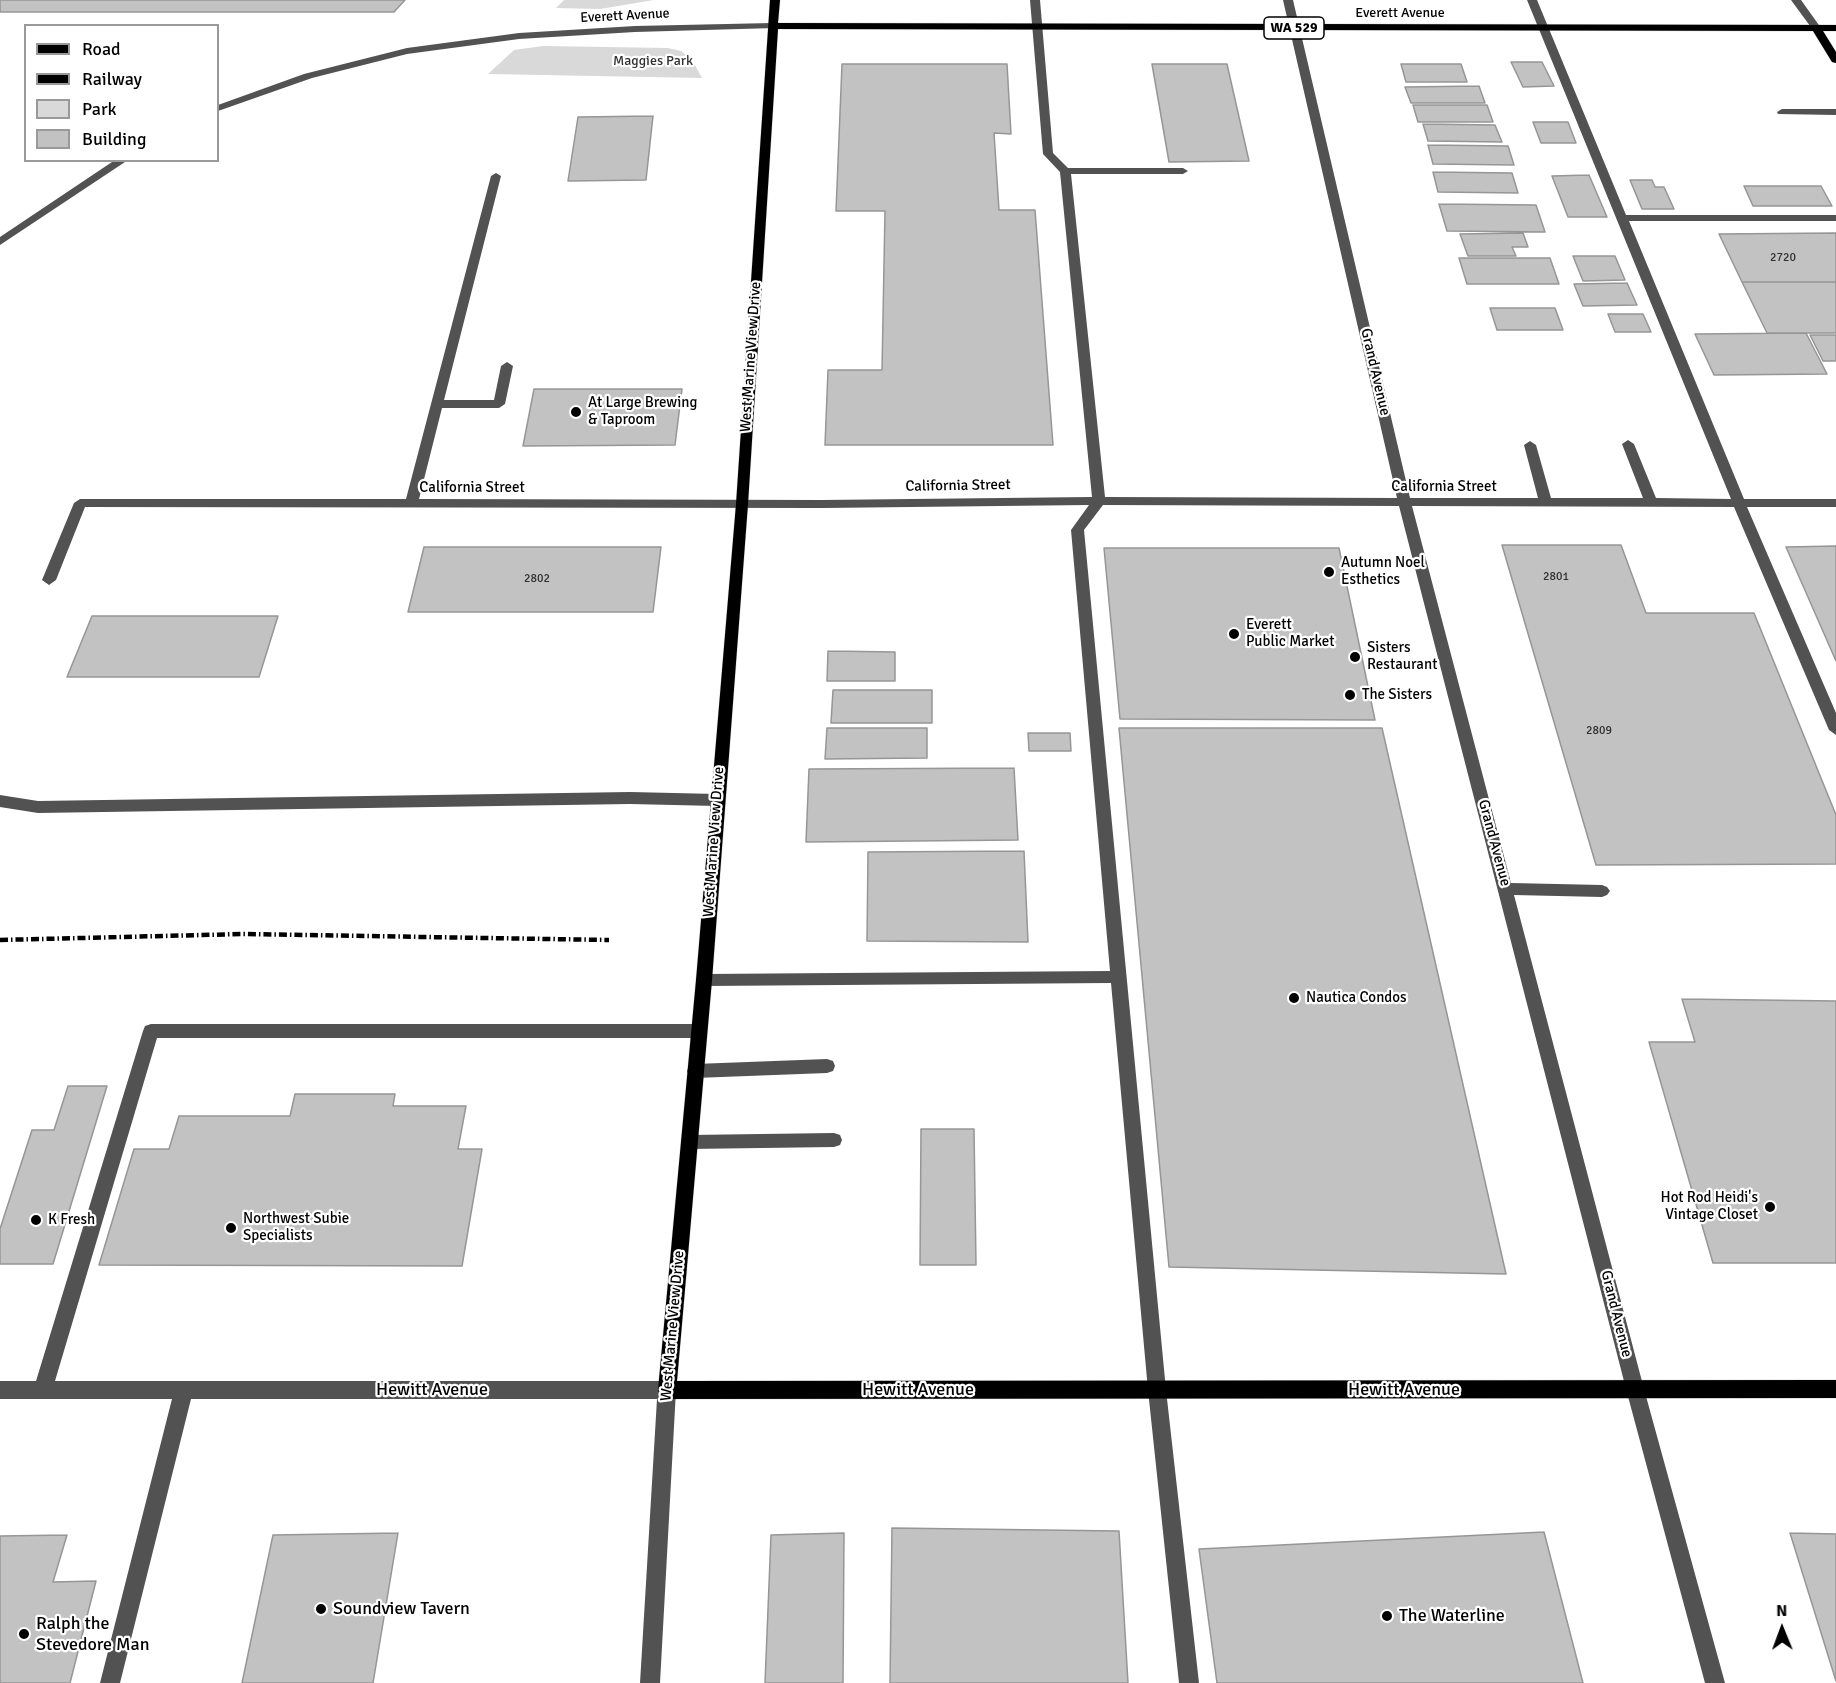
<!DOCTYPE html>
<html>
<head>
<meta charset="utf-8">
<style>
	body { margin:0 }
	#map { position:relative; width:1836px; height:1683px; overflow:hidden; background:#fff; font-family:Signika,sans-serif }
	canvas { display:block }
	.legend { position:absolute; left:24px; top:24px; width:195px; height:138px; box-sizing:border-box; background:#fff; border:2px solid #999; margin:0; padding:8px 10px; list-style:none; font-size:18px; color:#000 }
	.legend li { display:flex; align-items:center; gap:12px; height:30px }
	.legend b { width:30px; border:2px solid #999 }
	.north { position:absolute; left:1752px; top:1599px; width:60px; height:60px; -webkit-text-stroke:4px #fff; paint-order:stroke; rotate:359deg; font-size:16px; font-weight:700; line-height:24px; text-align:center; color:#000 }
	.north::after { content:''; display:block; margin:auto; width:21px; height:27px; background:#000; clip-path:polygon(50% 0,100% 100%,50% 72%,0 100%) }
</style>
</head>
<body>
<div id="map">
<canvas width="1836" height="1683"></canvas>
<ul class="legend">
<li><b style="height:8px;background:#000"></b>Road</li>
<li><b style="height:8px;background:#000"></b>Railway</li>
<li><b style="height:16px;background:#d9d9d9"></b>Park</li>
<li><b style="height:16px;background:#c2c2c2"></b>Building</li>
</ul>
<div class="north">N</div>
</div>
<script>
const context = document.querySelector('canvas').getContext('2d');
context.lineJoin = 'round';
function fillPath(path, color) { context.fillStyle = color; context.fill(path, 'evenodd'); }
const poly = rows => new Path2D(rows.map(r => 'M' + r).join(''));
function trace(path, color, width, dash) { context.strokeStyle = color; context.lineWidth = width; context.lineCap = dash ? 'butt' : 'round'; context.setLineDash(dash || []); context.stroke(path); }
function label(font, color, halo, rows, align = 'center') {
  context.font = font + ' Signika,sans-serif'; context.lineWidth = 4.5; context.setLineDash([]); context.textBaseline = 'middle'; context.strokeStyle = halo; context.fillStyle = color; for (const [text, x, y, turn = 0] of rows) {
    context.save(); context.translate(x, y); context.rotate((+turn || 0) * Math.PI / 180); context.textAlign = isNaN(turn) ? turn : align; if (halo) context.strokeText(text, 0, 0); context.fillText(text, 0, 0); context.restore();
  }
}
const green = poly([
	[564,0,654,0,600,9,556,8],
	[543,46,668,48,681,51,692,60,702,78,488,74,514,50]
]);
const building = poly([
	[0,0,405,0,394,12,0,12,0,0],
	[1511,62,1542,62,1554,86,1523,87,1511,62],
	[842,64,1007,64,1011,134,994,133,999,210,1035,210,1053,445,825,445,828,370,882,370,885,211,836,211,842,64],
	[1152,64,1227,64,1249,161,1169,162,1152,64],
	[1401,64,1461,64,1467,82,1406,82,1401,64],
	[1479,86,1485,103,1411,103,1405,87,1479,86],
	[1413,105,1487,105,1493,122,1418,122,1413,105],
	[653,116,646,180,568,181,578,117,653,116],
	[1533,122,1568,122,1576,143,1541,143,1533,122],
	[1423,124,1495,125,1502,142,1428,141,1423,124],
	[1428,145,1508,146,1514,165,1433,164,1428,145],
	[1433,172,1512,173,1518,193,1438,192,1433,172],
	[1589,175,1607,217,1568,217,1552,176,1589,175],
	[1630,180,1652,180,1655,187,1664,187,1674,209,1642,209,1630,180],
	[1744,186,1821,186,1832,206,1753,206,1744,186],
	[1439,204,1536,205,1545,232,1447,231,1439,204],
	[1523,233,1528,247,1512,247,1516,256,1468,256,1460,234,1523,233],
	[1836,233,1836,282,1742,282,1719,234,1836,233],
	[1573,256,1615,256,1625,280,1583,281,1573,256],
	[1459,258,1550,258,1559,284,1467,284,1459,258],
	[1742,282,1836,282,1836,333,1767,333,1742,282],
	[1627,283,1637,305,1583,306,1574,284,1627,283],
	[1490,308,1555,308,1563,330,1497,330,1490,308],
	[1608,314,1643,314,1651,332,1615,332,1608,314],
	[1806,333,1827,374,1714,375,1695,334,1806,333],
	[1810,335,1836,335,1836,361,1823,361,1810,335],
	[534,389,682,389,675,445,523,446,534,389],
	[1502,545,1621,545,1646,613,1754,613,1836,815,1836,864,1596,865,1502,545],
	[1836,546,1836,661,1786,547,1836,546],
	[424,547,661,547,653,612,408,612,424,547],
	[1104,548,1339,548,1375,720,1120,719,1104,548],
	[92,616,278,616,259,677,67,677,92,616],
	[828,651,895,652,895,681,827,681,828,651],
	[833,690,932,690,932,723,831,723,833,690],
	[827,728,927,728,927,758,825,759,827,728],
	[1119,728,1382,728,1506,1274,1169,1267,1119,728],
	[1028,733,1070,733,1071,751,1029,751,1028,733],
	[1014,768,1018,840,806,842,809,769,1014,768],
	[1024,851,1028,942,867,941,868,852,1024,851],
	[1682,999,1836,1001,1836,1263,1713,1263,1649,1042,1695,1042,1682,999],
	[68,1086,107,1086,53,1264,0,1264,0,1229,32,1130,54,1130,68,1086],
	[295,1094,395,1094,393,1106,466,1106,458,1149,482,1149,462,1266,99,1265,134,1149,169,1149,179,1116,290,1116,295,1094],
	[921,1129,974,1129,976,1265,920,1265,921,1129],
	[892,1528,1119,1531,1128,1683,890,1683,892,1528],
	[1544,1532,1583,1683,1217,1683,1199,1549,1544,1532],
	[398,1533,373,1683,242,1683,273,1535,398,1533],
	[844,1533,843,1683,765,1683,771,1535,844,1533],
	[1790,1533,1836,1534,1836,1681,1790,1533],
	[67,1535,53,1582,96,1581,70,1683,0,1683,0,1536,67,1535]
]);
const minor = poly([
	[1030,0,1040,0,1053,153,1068,168,1183,168,1188,171,1183,174,1071,174,1105,497,1397,498,1283,0,1293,0,1410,498,1538,498,1524,445,1530,441,1536,445,1551,498,1643,498,1622,444,1628,440,1634,444,1656,498,1731,499,1527,0,1537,0,1626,215,1836,215,1836,221,1629,221,1744,499,1836,499,1836,507,1747,507,1836,713,1836,735,1829,730,1734,507,1412,506,1511,883,1602,885,1607,887,1610,891,1607,895,1602,897,1514,895,1644,1389,1725,1683,1705,1683,1626,1389,1399,506,1103,505,1084,530,1166,1390,1199,1683,1179,1683,1148,1390,1111,983,704,986,698,985,696,980,698,975,704,974,1110,971,1071,530,1089,505,822,508,85,507,56,580,49,585,42,580,74,503,80,499,406,499,491,176,496,173,501,176,444,400,494,400,501,366,507,362,513,366,505,404,499,408,442,408,419,499,822,500,1092,497,1060,172,1043,154,1030,0],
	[1791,0,1801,0,1821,28,1819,30,1813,30,1791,0],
	[772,23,777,26,775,28,635,32,519,39,407,54,312,78,218,111,218,105,304,74,407,48,519,33,635,26,772,23],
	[1782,109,1836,109,1836,115,1778,114,1777,112,1782,109],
	[115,160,128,160,0,245,0,237,115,160],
	[630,792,717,794,722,796,724,800,722,804,717,806,630,804,38,813,0,807,0,795,38,801,630,792],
	[151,1024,698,1024,704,1026,706,1031,704,1036,698,1038,157,1038,55,1381,667,1381,674,1384,676,1390,660,1683,640,1683,657,1399,191,1399,120,1683,100,1683,172,1399,0,1399,0,1381,36,1381,143,1031,145,1026,151,1024],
	[827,1059,833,1061,835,1066,833,1071,827,1073,695,1078,689,1076,687,1071,689,1066,695,1064,827,1059],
	[834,1133,840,1135,842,1140,840,1145,834,1147,689,1149,683,1147,681,1142,683,1137,689,1135,834,1133]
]);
const major = poly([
	[770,0,780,0,778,23,1836,25,1836,31,1823,31,1836,52,1836,63,1832,62,1813,31,778,29,748,504,712,980,677,1381,1836,1380,1836,1398,667,1399,660,1396,658,1390,696,980,736,504,770,0]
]);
const rail = poly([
	[0,940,243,934,609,940]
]);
const markers = [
	[576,412,6,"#000"],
	[1329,572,6,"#000"],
	[1234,634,6,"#000"],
	[1355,657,6,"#000"],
	[1350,695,6,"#000"],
	[1294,998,6,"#000"],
	[1770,1207,6,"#000"],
	[36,1220,6,"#000"],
	[231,1228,6,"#000"],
	[321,1609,6,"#000"],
	[1387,1616,6,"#000"],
	[24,1634,6,"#000"]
];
const numberNames = [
	["2720",1783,258],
	["2801",1556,577],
	["2802",537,579],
	["2809",1599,731]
];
const farStreetnames = [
	["Everett Avenue",1400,13],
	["Everett Avenue",625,16,-3]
];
const shields = [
	[1294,28,60]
];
const shieldNames = [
	["WA 529",1294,28]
];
const farParknames = [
	["Maggies Park",653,61]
];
const streetNames = [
	["West Marine View Drive",751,357,-86],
	["Grand Avenue",1375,372,77],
	["California Street",958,486,-1],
	["California Street",1444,487],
	["California Street",472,488],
	["West Marine View Drive",714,842,-86],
	["Grand Avenue",1494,843,75],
	["Grand Avenue",1616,1314,76],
	["West Marine View Drive",673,1326,-85]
];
const poiNames = [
	["At Large Brewing",588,403],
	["& Taproom",588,420],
	["Autumn Noel",1341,563],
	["Esthetics",1341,580],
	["Everett",1246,625],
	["Public Market",1246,642],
	["Sisters",1367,648],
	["Restaurant",1367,665],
	["The Sisters",1362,695],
	["Nautica Condos",1306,998],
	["Hot Rod Heidi's",1758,1198,"right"],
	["Vintage Closet",1758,1215,"right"],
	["Northwest Subie",243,1219],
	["Specialists",243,1236],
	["K Fresh",48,1220]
];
const nearStreetnames = [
	["Hewitt Avenue",432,1390],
	["Hewitt Avenue",918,1390],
	["Hewitt Avenue",1404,1390]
];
const nearPoinames = [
	["Soundview Tavern",333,1609],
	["The Waterline",1399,1616],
	["Ralph the",36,1624],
	["Stevedore Man",36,1645]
];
fillPath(green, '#d9d9d9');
fillPath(building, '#c2c2c2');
trace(building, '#969696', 1.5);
trace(major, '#dbdbdb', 1);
fillPath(minor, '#525252');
fillPath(major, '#000');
trace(rail, '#000', 4.5, [8, 3, 1.5, 3]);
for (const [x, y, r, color] of markers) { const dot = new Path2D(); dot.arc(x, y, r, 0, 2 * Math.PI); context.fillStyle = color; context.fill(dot); trace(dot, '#fff', 2); }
label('12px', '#303030', null, numberNames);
label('14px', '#000', '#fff', farStreetnames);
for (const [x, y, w] of shields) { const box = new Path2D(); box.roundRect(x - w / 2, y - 11, w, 22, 4.5); context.fillStyle = '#fff'; context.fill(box); trace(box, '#000', 1.5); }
label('bold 14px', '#000', null, shieldNames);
label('14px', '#303030', '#fff', farParknames);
label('15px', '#000', '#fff', streetNames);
label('15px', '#000', '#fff', poiNames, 'left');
label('18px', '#000', '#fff', nearStreetnames);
label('18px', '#000', '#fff', nearPoinames, 'left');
</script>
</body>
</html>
